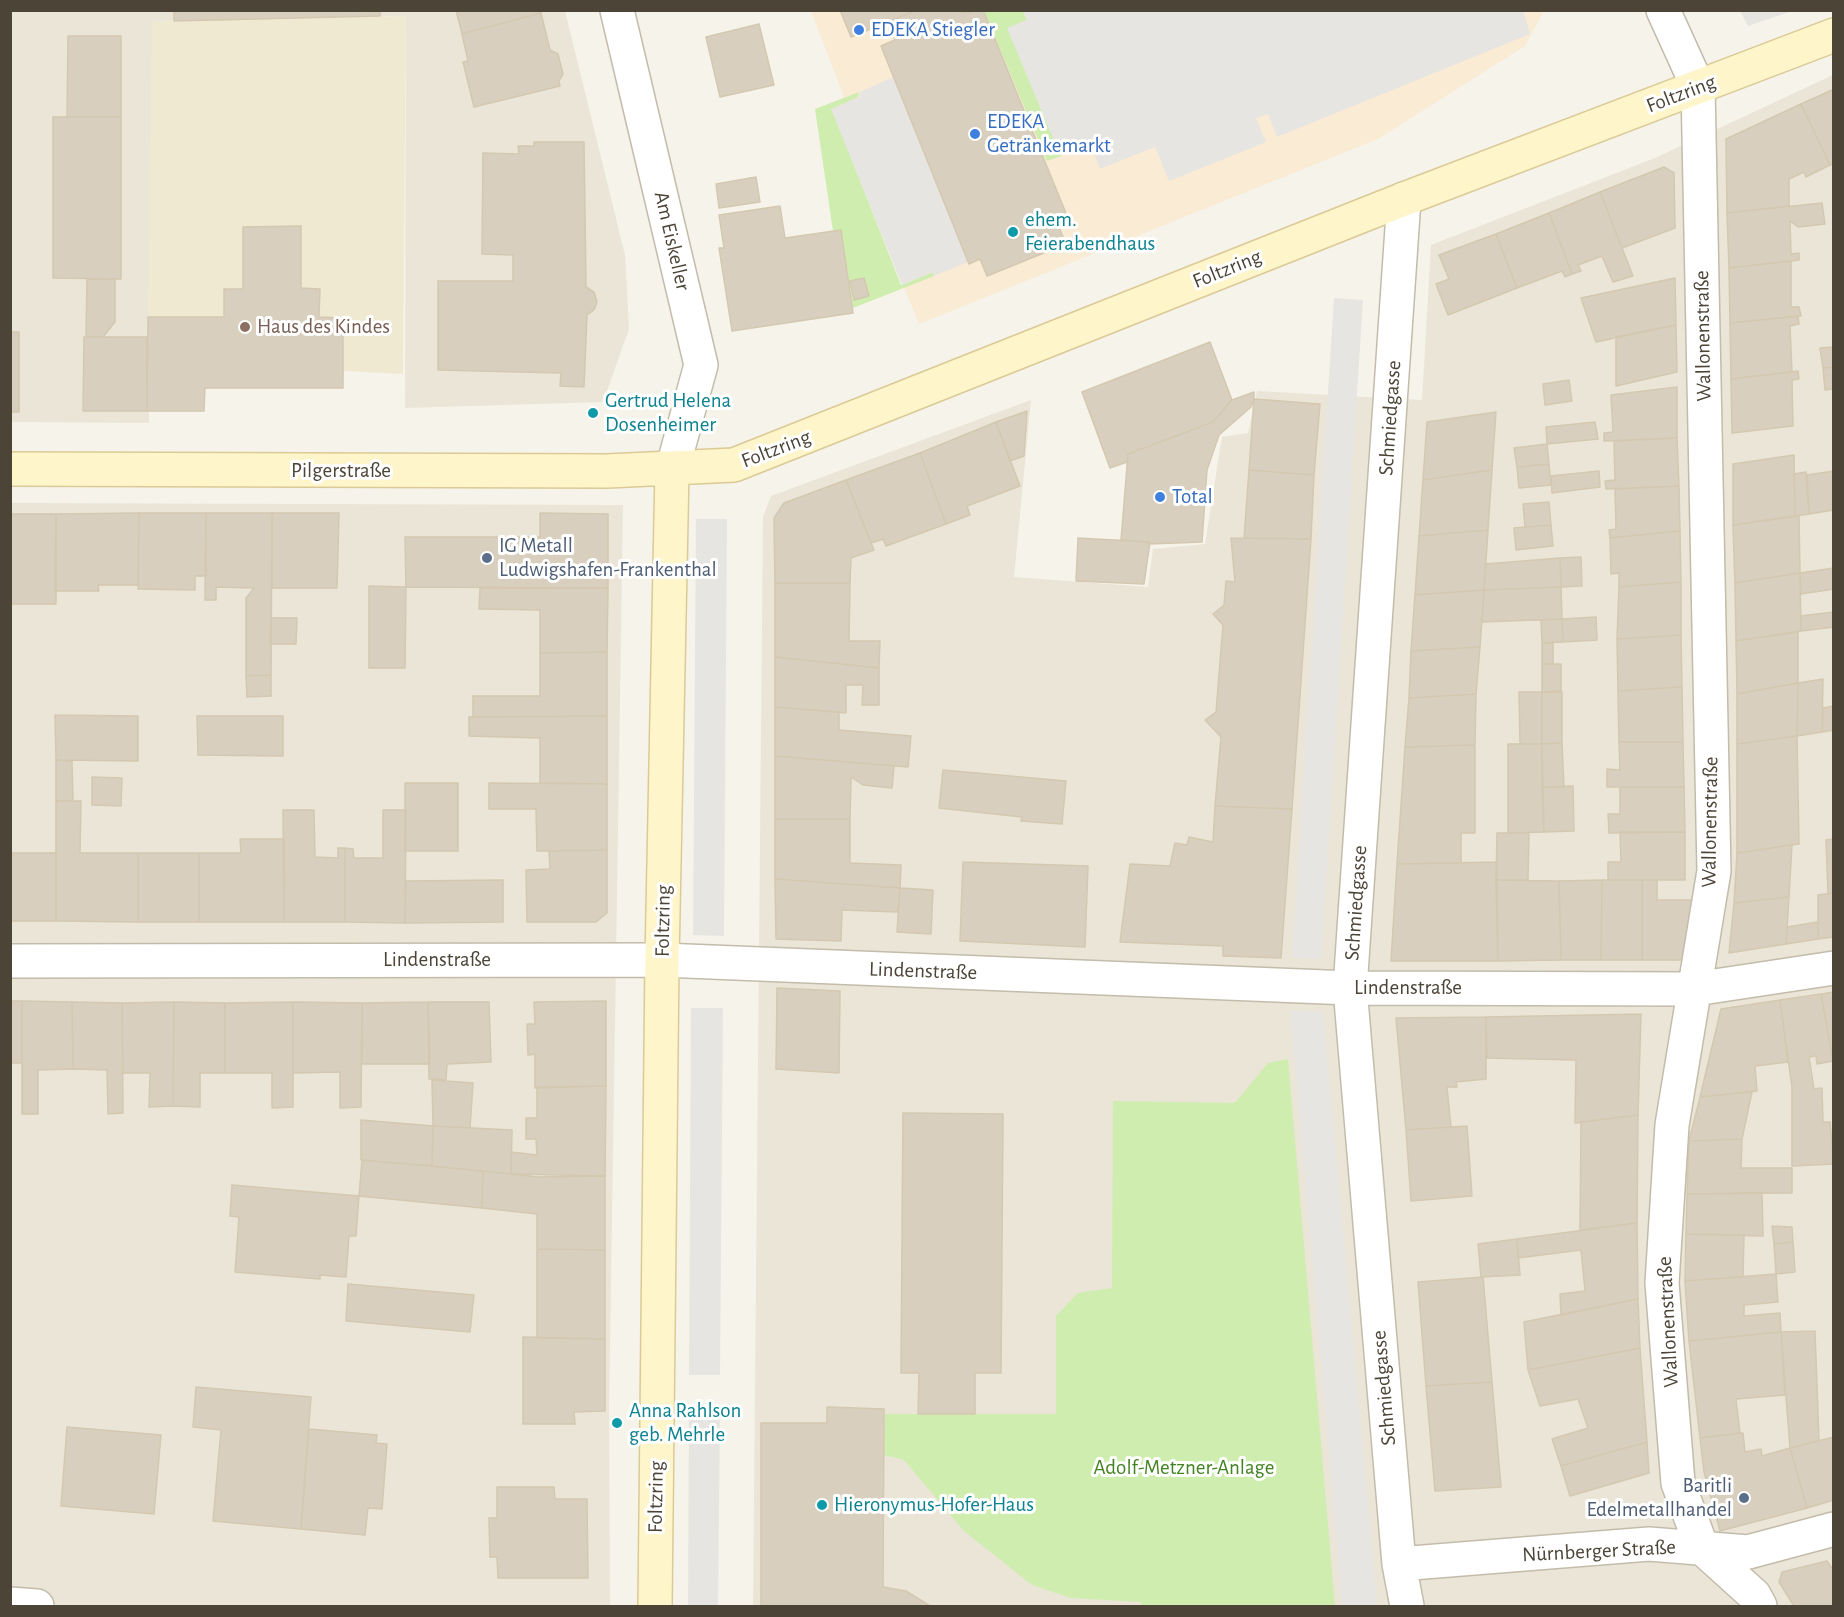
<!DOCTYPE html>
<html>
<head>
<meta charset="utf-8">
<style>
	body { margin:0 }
	#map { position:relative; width:1844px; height:1617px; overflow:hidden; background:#f6f3ea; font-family:"Alegreya Sans",sans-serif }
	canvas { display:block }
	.frame { position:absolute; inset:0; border:12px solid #4b4437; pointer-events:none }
</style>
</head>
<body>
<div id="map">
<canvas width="1844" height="1617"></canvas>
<div class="frame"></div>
</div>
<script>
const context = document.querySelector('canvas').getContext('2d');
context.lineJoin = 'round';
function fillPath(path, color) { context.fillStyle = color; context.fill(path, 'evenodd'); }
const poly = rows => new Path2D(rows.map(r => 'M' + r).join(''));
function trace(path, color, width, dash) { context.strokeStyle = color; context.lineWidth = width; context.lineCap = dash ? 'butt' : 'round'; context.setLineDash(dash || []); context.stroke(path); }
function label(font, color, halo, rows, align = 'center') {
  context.font = font + ' "Alegreya Sans",sans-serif'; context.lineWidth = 6; context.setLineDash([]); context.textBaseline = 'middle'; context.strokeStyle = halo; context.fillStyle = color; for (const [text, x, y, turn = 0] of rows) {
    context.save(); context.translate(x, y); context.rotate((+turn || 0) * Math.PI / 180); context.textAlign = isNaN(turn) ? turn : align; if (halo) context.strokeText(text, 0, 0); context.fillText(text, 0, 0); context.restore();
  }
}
const residential = poly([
	[11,11,565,11,625,255,629,329,603,402,405,408,406,16,153,21,149,423,11,422],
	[1833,75,1833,1606,753,1606,763,517,771,496,1031,400,1014,577,1148,587,1153,549,1205,544,1222,437,1248,433,1257,391,1422,400,1431,245,1655,158],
	[11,503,623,505,609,1409,610,1606,11,1606]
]);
const commercial = poly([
	[811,11,1544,11,1525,46,1378,139,919,324,831,109,846,102]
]);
const education = poly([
	[406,16,403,374,344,371,343,388,205,388,204,411,147,409,152,21]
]);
const green = poly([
	[984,11,1023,11,1027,20,1008,29,1061,156,1047,161],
	[859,92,858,97,832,109,901,285,933,272,934,276,853,308,841,230,833,231,815,109],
	[1288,1059,1335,1606,1141,1606,1141,1602,1071,1598,1032,1585,964,1531,904,1460,884,1455,885,1414,1056,1414,1056,1316,1078,1293,1112,1288,1113,1101,1235,1103,1268,1063]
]);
const parking = poly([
	[1023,11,1523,10,1530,34,1277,137,1268,114,1256,118,1266,142,1169,181,1155,147,1100,169,1090,143,1060,155,1007,28,1027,20],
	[1740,11,1792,11,1748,26],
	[893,77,968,262,934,276,933,272,902,285,831,109,859,97,860,92],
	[1334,298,1363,300,1321,959,1292,958],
	[696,519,727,519,724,936,693,935],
	[691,1008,723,1008,720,1375,689,1375],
	[1290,1010,1323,1012,1377,1606,1342,1606],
	[689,1412,720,1412,718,1606,688,1606]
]);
const building = poly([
	[174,10,380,10,380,16,174,21,174,10],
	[456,10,541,10,541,13,462,34,456,10],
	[840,10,917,10,851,37,840,10],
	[917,10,961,10,962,13,983,10,1070,223,1059,227,1066,244,987,276,980,259,969,264,881,46,895,40,888,22,917,10],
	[541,13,550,50,558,54,563,74,559,81,560,86,474,107,463,62,468,61,462,34,541,13],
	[759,24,774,85,720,97,706,37,759,24],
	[68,36,121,36,121,117,67,117,68,36],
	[1834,89,1834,164,1830,165,1801,104,1834,89],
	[1801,104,1830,165,1806,177,1804,172,1789,179,1789,206,1727,213,1726,139,1801,104],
	[53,117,121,117,121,279,53,278,53,117],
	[534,142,584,142,586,287,594,292,597,302,594,310,587,315,584,387,560,386,561,373,438,370,438,281,513,281,513,255,482,254,483,153,519,154,518,146,534,146,534,142],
	[1664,167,1674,173,1675,228,1622,248,1600,192,1664,167],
	[756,177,760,202,719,208,716,184,756,177],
	[1600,192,1633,276,1613,282,1602,256,1578,265,1581,271,1572,274,1549,213,1600,192],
	[1822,203,1825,224,1798,227,1790,221,1791,254,1799,253,1799,260,1729,268,1727,213,1822,203],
	[780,206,785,238,841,230,853,313,732,331,719,248,724,248,719,215,780,206],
	[1549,213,1572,274,1565,277,1562,271,1517,288,1496,234,1549,213],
	[301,226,301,288,320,289,319,317,343,318,343,388,205,388,204,411,147,411,148,317,224,317,224,289,243,289,243,227,301,226],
	[1496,234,1517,288,1448,315,1436,284,1449,279,1439,255,1496,234],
	[1791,261,1791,307,1799,307,1801,316,1730,323,1729,268,1791,261],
	[864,278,869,296,854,300,850,281,864,278],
	[1675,278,1676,325,1596,342,1581,298,1675,278],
	[87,279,115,279,115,322,103,337,86,337,87,279],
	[1798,316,1799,324,1790,326,1792,372,1731,379,1730,323,1798,316],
	[1676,325,1677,372,1616,386,1616,337,1676,325],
	[10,332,19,332,19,412,10,412,10,332],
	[84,337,147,337,147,411,83,411,84,337],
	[1210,342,1232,400,1213,422,1128,454,1127,462,1110,468,1082,392,1210,342],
	[1834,347,1834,367,1823,368,1820,348,1834,347],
	[1834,367,1834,389,1825,390,1823,368,1834,367],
	[1798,371,1799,379,1792,380,1793,426,1732,433,1731,379,1798,371],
	[1569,380,1572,401,1545,405,1543,384,1569,380],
	[1677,387,1677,438,1604,441,1604,433,1613,432,1611,395,1677,387],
	[1254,392,1254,399,1251,407,1219,435,1207,470,1202,542,1149,544,1150,542,1121,540,1128,454,1213,422,1232,400,1254,392],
	[1254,399,1320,404,1314,475,1249,470,1254,399],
	[1027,411,1024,456,1010,461,996,422,1027,411],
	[1496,412,1492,470,1423,480,1427,422,1496,412],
	[996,422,1020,486,967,506,970,515,946,524,920,453,996,422],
	[1595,422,1598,439,1547,444,1546,427,1595,422],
	[1677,438,1679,486,1606,489,1605,481,1615,480,1614,441,1677,438],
	[1547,444,1549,464,1517,467,1514,448,1547,444],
	[920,453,946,524,886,546,883,539,871,543,846,480,920,453],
	[1794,455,1795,516,1733,525,1733,464,1794,455],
	[1549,464,1551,485,1519,488,1517,467,1549,464],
	[1249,470,1314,475,1311,539,1244,538,1249,470],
	[1492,470,1488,530,1419,536,1423,480,1492,470],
	[1599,471,1600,487,1552,493,1551,476,1599,471],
	[1834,471,1834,510,1809,514,1807,475,1834,471],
	[1806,472,1809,514,1795,516,1794,474,1806,472],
	[846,480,874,550,851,558,850,583,775,583,774,518,784,503,846,480],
	[1679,486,1680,531,1610,538,1609,530,1616,529,1615,489,1679,486],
	[1549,502,1551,525,1525,527,1523,504,1549,502],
	[139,513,206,513,206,576,195,576,195,590,138,589,139,513],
	[139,513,138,585,98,585,99,591,55,591,56,514,139,513],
	[206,513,272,513,271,675,246,676,246,598,254,588,216,587,216,600,205,600,206,513],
	[272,513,339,513,337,588,272,588,272,513],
	[540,513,608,514,608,588,406,587,405,537,540,537,540,513],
	[10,514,56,514,56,604,10,604,10,514],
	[1799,516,1800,573,1735,583,1733,525,1799,516],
	[1551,525,1553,546,1516,550,1514,528,1551,525],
	[1488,530,1484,590,1415,595,1419,536,1488,530],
	[1680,531,1681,582,1619,587,1619,573,1611,574,1610,538,1680,531],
	[1078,538,1150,542,1144,584,1076,581,1078,538],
	[1231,538,1311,539,1292,809,1215,806,1221,737,1205,720,1216,712,1223,625,1213,614,1224,605,1226,581,1235,582,1231,538],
	[1581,557,1582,586,1561,587,1560,558,1581,557],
	[1560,558,1561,587,1484,590,1486,564,1560,558],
	[1834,568,1834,589,1801,594,1800,573,1834,568],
	[1800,573,1801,631,1736,641,1735,583,1800,573],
	[1681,582,1681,635,1617,639,1619,587,1681,582],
	[775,583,850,583,849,641,880,641,879,668,775,657,775,583],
	[369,586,406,587,405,668,369,668,369,586],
	[1561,587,1562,619,1482,622,1484,590,1561,587],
	[480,588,608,588,607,652,540,653,540,610,479,609,480,588],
	[1484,590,1480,647,1411,651,1415,595,1484,590],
	[1834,612,1834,627,1801,631,1801,616,1834,612],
	[1596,617,1597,640,1563,642,1562,619,1596,617],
	[271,618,297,618,296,644,270,644,271,618],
	[1562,619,1563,642,1542,643,1541,620,1562,619],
	[1798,632,1798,683,1737,694,1736,641,1798,632],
	[1681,635,1682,687,1618,691,1617,639,1681,635],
	[1542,643,1553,643,1553,664,1542,664,1542,643],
	[1480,647,1476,694,1409,698,1411,651,1480,647],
	[607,652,607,716,473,717,473,696,540,696,540,653,607,652],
	[775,657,879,668,879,705,862,705,863,685,846,685,846,713,775,707,775,657],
	[1542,664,1561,664,1561,691,1542,692,1542,664],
	[271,675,271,696,247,697,246,676,271,675],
	[1823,679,1822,732,1797,736,1798,683,1823,679],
	[1798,683,1797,736,1737,744,1737,694,1798,683],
	[1682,687,1683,742,1619,742,1618,691,1682,687],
	[1519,692,1542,692,1542,744,1520,744,1519,692],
	[1542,692,1562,692,1562,743,1542,744,1542,692],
	[1476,694,1475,745,1405,747,1409,698,1476,694],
	[1834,706,1834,730,1822,732,1823,708,1834,706],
	[775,707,839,712,839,730,911,736,908,767,775,756,775,707],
	[55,715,138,716,138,761,56,760,55,715],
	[197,716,283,716,283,756,198,755,197,716],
	[607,716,607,784,540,783,540,738,469,736,469,717,607,716],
	[1797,736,1799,844,1737,853,1737,744,1797,736],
	[1619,742,1683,742,1684,787,1607,787,1607,769,1620,770,1619,742],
	[1562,743,1564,787,1542,787,1542,744,1562,743],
	[1508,744,1542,744,1544,832,1508,833,1508,744],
	[1475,745,1475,833,1461,833,1461,863,1397,864,1405,747,1475,745],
	[775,756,894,766,892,788,863,785,851,777,850,819,775,819,775,756],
	[56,760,72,761,73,801,56,801,56,760],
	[943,770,1066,781,1062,824,1021,821,1022,817,939,808,943,770],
	[92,777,122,778,121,806,92,805,92,777],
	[405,783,458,783,458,851,405,851,405,783],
	[489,783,607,784,607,850,537,851,536,809,489,809,489,783],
	[1573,786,1574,831,1544,832,1542,787,1573,786],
	[1620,787,1684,787,1685,832,1609,833,1608,814,1620,814,1620,787],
	[56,801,81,801,80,853,138,853,138,922,56,921,56,801],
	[1215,806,1292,809,1281,958,1223,956,1223,946,1120,942,1130,864,1170,866,1175,843,1187,845,1189,837,1213,842,1215,806],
	[283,810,314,810,315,857,338,858,338,848,345,848,345,922,284,922,283,810],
	[383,810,406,810,405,923,345,922,345,848,353,849,354,858,383,858,383,810],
	[775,819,850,819,850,863,901,865,900,888,775,879,775,819],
	[1620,832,1685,832,1685,880,1608,880,1608,862,1621,862,1620,832],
	[1497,833,1529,833,1528,880,1496,880,1497,833],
	[240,839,284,839,284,922,199,922,199,853,241,853,240,839],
	[1834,839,1834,893,1828,894,1826,840,1834,839],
	[1792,845,1789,897,1734,903,1737,853,1792,845],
	[607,850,607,913,596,922,527,922,526,870,550,869,549,851,607,850],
	[10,853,56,853,56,921,10,921,10,853],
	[138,853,199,853,199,922,138,922,138,853],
	[963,862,1088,866,1085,947,960,941,963,862],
	[1497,862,1498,961,1391,961,1397,864,1497,862],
	[775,879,900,888,898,912,842,910,841,941,776,939,775,879],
	[503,880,503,922,405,923,406,881,503,880],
	[1496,880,1559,881,1561,960,1498,961,1496,880],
	[1602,880,1642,880,1642,960,1601,960,1602,880],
	[1602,880,1601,960,1561,960,1559,881,1602,880],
	[1642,880,1657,880,1657,900,1696,900,1685,960,1642,960,1642,880],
	[900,888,933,890,931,934,897,932,900,888],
	[1834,893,1834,937,1818,939,1818,895,1834,893],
	[1789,897,1786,944,1729,953,1734,903,1789,897],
	[1818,922,1818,939,1786,944,1787,927,1818,922],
	[777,988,840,991,839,1073,776,1069,777,988],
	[1834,992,1834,1061,1833,1061,1821,994,1834,992],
	[1821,994,1833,1061,1817,1064,1816,1056,1809,1057,1814,1089,1822,1088,1823,1122,1830,1122,1834,1164,1792,1166,1792,1088,1780,1000,1821,994],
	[1780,1000,1788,1062,1755,1066,1757,1091,1700,1097,1721,1009,1780,1000],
	[10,1001,22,1001,22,1063,10,1063,10,1001],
	[22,1001,72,1002,73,1069,38,1070,38,1114,22,1114,22,1001],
	[606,1001,606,1086,535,1088,535,1054,528,1055,527,1024,535,1024,534,1002,606,1001],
	[72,1002,122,1003,123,1113,108,1114,107,1070,73,1069,72,1002],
	[174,1002,225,1003,225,1073,200,1073,200,1107,173,1106,174,1002],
	[174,1002,173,1106,149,1107,150,1073,123,1073,122,1003,174,1002],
	[293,1002,362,1003,361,1107,340,1108,340,1072,293,1073,293,1002],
	[293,1002,293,1107,272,1108,272,1073,225,1073,225,1003,293,1002],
	[428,1002,489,1002,491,1062,447,1064,446,1080,429,1079,428,1002],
	[428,1002,430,1064,362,1064,362,1003,428,1002],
	[1641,1014,1638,1115,1575,1123,1576,1060,1487,1058,1486,1017,1641,1014],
	[1486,1017,1486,1079,1456,1082,1457,1087,1447,1087,1451,1127,1406,1130,1396,1018,1486,1017],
	[432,1080,473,1083,470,1128,433,1126,432,1080],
	[606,1086,605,1176,511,1174,511,1152,537,1155,536,1139,526,1139,526,1118,537,1118,537,1087,606,1086],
	[1752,1092,1742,1139,1689,1141,1700,1097,1752,1092],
	[903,1113,1003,1114,1001,1373,975,1373,975,1414,918,1414,919,1373,901,1373,903,1113],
	[1638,1115,1637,1223,1580,1230,1581,1122,1638,1115],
	[361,1120,433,1126,432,1166,361,1160,361,1120],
	[433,1126,512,1130,511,1174,432,1166,433,1126],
	[1467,1126,1472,1196,1411,1201,1406,1130,1467,1126],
	[1742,1139,1741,1168,1792,1168,1792,1193,1687,1194,1689,1141,1742,1139],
	[362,1160,483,1171,482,1208,359,1196,362,1160],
	[483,1171,537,1177,605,1176,605,1250,537,1249,537,1214,482,1208,483,1171],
	[232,1185,359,1196,356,1236,349,1236,346,1277,320,1275,320,1279,235,1272,239,1217,230,1216,232,1185],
	[1762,1193,1763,1236,1686,1234,1687,1194,1762,1193],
	[1637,1223,1638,1299,1561,1315,1560,1294,1585,1291,1581,1250,1518,1258,1517,1239,1637,1223],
	[1772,1226,1792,1227,1793,1242,1774,1244,1772,1226],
	[1686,1234,1744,1235,1743,1277,1685,1281,1686,1234],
	[1517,1239,1520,1275,1481,1277,1478,1244,1517,1239],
	[1793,1242,1795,1272,1776,1274,1774,1244,1793,1242],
	[537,1249,605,1250,605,1339,537,1338,537,1249],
	[1776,1274,1778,1302,1744,1305,1744,1316,1780,1313,1781,1332,1689,1341,1685,1281,1776,1274],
	[1483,1277,1492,1382,1426,1386,1418,1282,1483,1277],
	[348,1284,474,1295,470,1332,346,1321,348,1284],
	[1638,1299,1640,1348,1528,1370,1524,1322,1638,1299],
	[1815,1331,1819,1441,1790,1448,1781,1332,1815,1331],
	[1781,1332,1785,1395,1736,1399,1740,1433,1700,1438,1689,1341,1781,1332],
	[523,1337,605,1339,605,1411,574,1412,575,1424,523,1424,523,1337],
	[1640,1348,1647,1442,1561,1466,1552,1439,1588,1428,1578,1399,1540,1406,1528,1370,1640,1348],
	[1492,1382,1501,1487,1435,1491,1426,1386,1492,1382],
	[196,1387,311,1397,301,1529,213,1521,221,1430,193,1427,196,1387],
	[827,1407,884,1409,883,1587,906,1591,930,1606,761,1606,761,1423,827,1423,827,1407],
	[67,1427,161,1435,154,1514,61,1506,67,1427],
	[309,1429,377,1435,376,1443,387,1444,382,1509,368,1508,365,1535,301,1529,309,1429],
	[1743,1433,1745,1452,1761,1449,1762,1456,1790,1448,1807,1508,1720,1531,1704,1472,1700,1438,1743,1433],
	[1834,1437,1834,1500,1807,1508,1790,1448,1834,1437],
	[1647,1442,1649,1473,1570,1496,1561,1466,1647,1442],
	[497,1487,554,1487,555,1499,587,1499,588,1578,498,1578,497,1557,490,1557,489,1518,497,1518,497,1487],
	[1827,1561,1834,1571,1834,1606,1794,1606,1779,1582,1782,1572,1827,1561]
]);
const street = poly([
	[617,10,701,365,672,470],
	[1663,10,1698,87,1714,871,1672,1125,1662,1283,1678,1483,1702,1548,1754,1595,1760,1606],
	[1404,199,1350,988,1399,1564,1407,1606],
	[10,961,662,960,1350,988,1695,989,1834,968],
	[1399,1564,1649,1544,1748,1552,1834,1529],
	[10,1604,37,1606]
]);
const secondary = poly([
	[10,469,607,471,734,465,1404,199,1834,35],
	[655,1606,662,960,672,470]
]);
const markers = [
	[859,30,6,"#3f7fe0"],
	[975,134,6,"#3f7fe0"],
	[1013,232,6,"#0f9aa8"],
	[245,327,6,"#8d6e63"],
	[593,413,6,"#0f9aa8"],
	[1160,497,6,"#3f7fe0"],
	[487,558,6,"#5c6f8a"],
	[617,1423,6,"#0f9aa8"],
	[1744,1498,6,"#5c6f8a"],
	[822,1505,6,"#0f9aa8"]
];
const shopNames = [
	["EDEKA Stiegler",871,30],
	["EDEKA",987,122],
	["Getränkemarkt",987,146],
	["Total",1172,497]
];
const streetNames = [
	["Foltzring",1681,94,-21],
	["Am Eiskeller",672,241,77],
	["Foltzring",1227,269,-22],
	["Wallonenstraße",1703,336,-91],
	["Schmiedgasse",1390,418,-86],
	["Foltzring",776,449,-21],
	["Pilgerstraße",341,471],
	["Wallonenstraße",1710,822,-89],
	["Schmiedgasse",1356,903,-86],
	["Foltzring",663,921,-89],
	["Lindenstraße",437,960],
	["Lindenstraße",923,971,2],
	["Lindenstraße",1408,988],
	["Wallonenstraße",1668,1322,-93],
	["Schmiedgasse",1384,1388,-95],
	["Foltzring",656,1497,-89],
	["Nürnberger Straße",1599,1551,-3]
];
const cultureNames = [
	["ehem.",1025,220],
	["Feierabendhaus",1025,244],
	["Gertrud Helena",605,401],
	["Dosenheimer",605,425],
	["Anna Rahlson",629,1411],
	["geb. Mehrle",629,1435],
	["Hieronymus-Hofer-Haus",834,1505]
];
const educationNames = [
	["Haus des Kindes",257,327]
];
const serviceNames = [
	["IG Metall",499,546],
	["Ludwigshafen-Frankenthal",499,570],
	["Baritli",1732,1486,"right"],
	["Edelmetallhandel",1732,1510,"right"]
];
const parkNames = [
	["Adolf-Metzner-Anlage",1184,1468]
];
fillPath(residential, '#eae5d7');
fillPath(commercial, '#f9ebd4');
fillPath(education, '#f0e9d2');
fillPath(green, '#ceedaf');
fillPath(parking, '#e7e5e1');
fillPath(building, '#d9cfbe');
trace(building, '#d4c8b0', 1.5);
trace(street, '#c3bcab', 36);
trace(secondary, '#daca96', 36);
trace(street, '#fff', 33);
trace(secondary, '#fff5cb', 33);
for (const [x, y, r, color] of markers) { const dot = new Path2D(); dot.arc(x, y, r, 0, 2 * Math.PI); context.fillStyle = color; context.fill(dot); trace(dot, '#fff', 2); }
label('21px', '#366cbe', '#fff', shopNames, 'left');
label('21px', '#4b4437', '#fff', streetNames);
label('21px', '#0d838f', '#fff', cultureNames, 'left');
label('21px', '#785e54', '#fff', educationNames, 'left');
label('21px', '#4e5e75', '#fff', serviceNames, 'left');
label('21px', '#438323', '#fff', parkNames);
</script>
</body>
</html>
